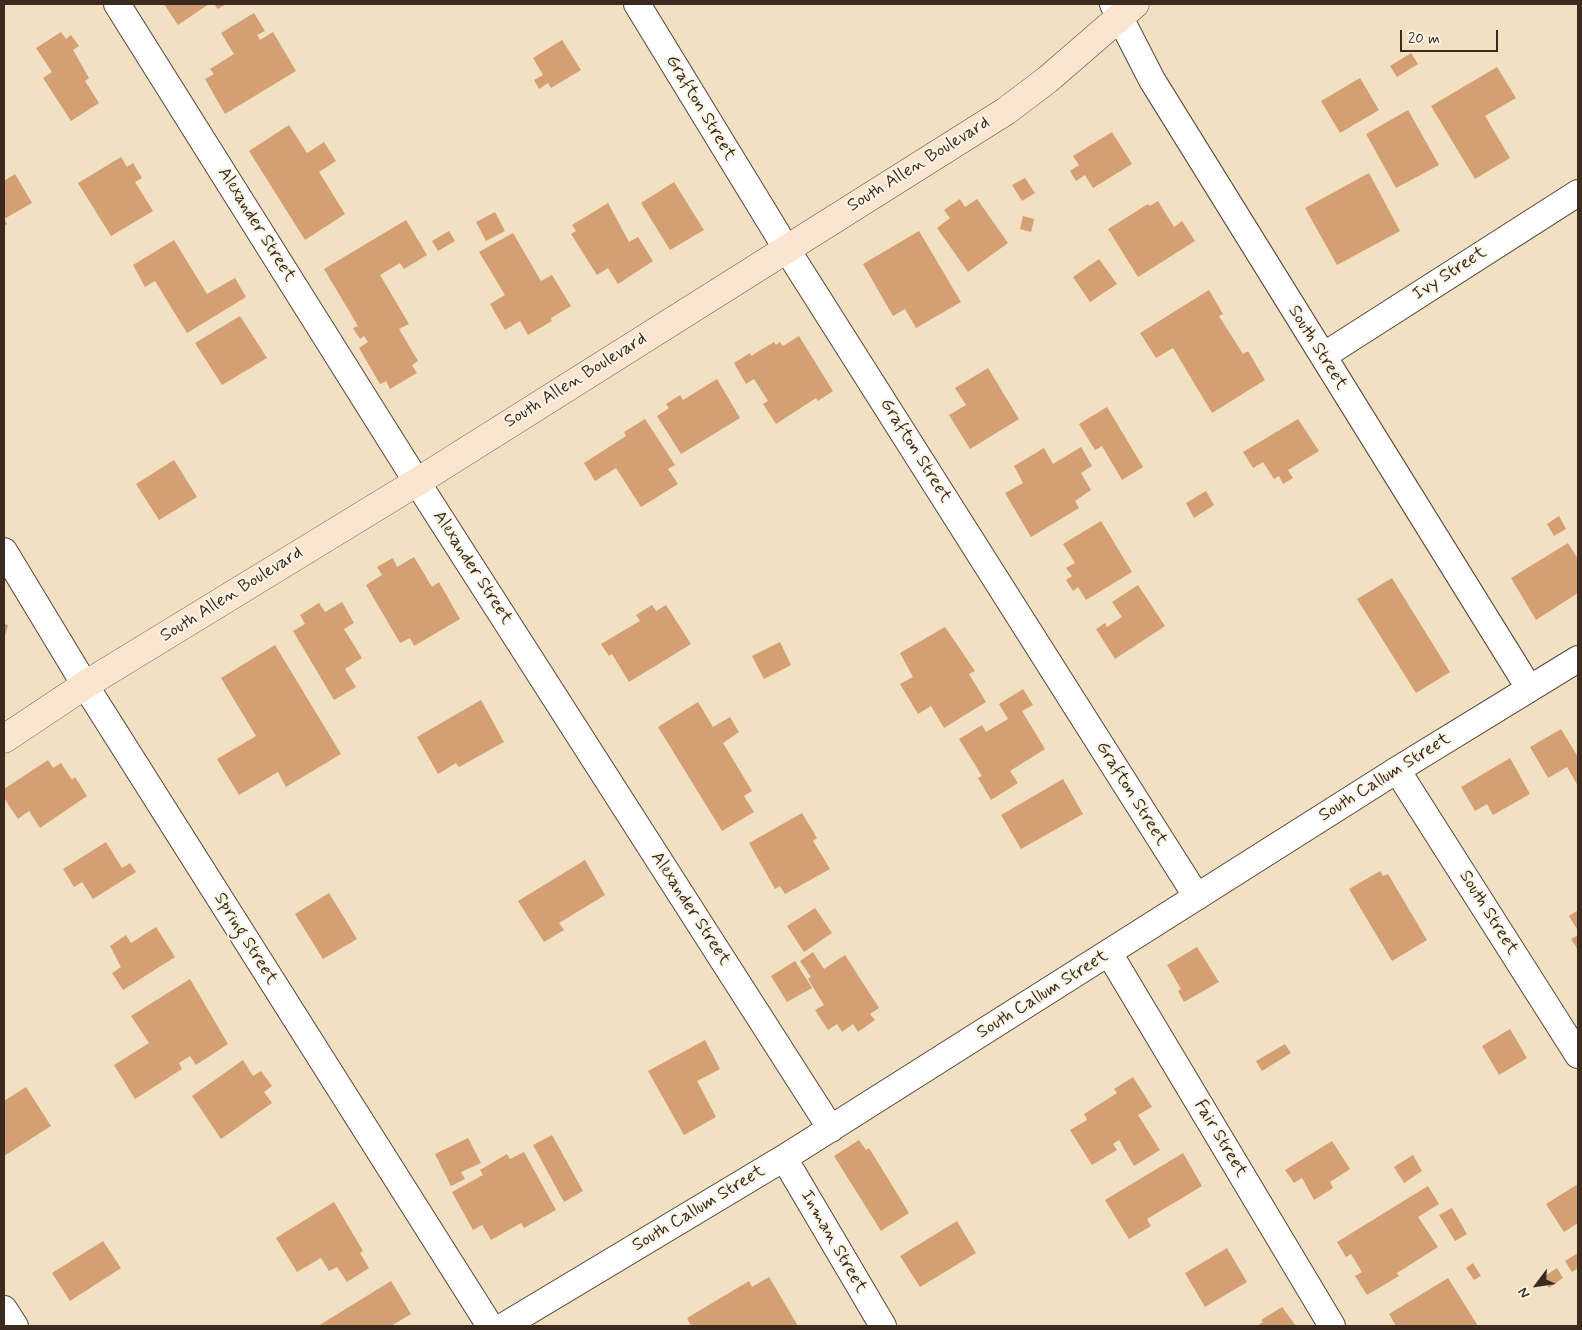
<!DOCTYPE html>
<html>
<head>
<meta charset="utf-8">
<style>
	body { margin:0 }
	#map { position:relative; width:1582px; height:1330px; overflow:hidden; background:#f2e0c2; font-family:Mynerve,sans-serif }
	canvas { display:block }
	.frame { position:absolute; inset:0; border:5px solid #3b2a1e; pointer-events:none }
	.north { position:absolute; left:1512px; top:1260px; width:50px; height:50px; -webkit-text-stroke:4px #fcf5e5; paint-order:stroke; rotate:239deg; font-size:14px; font-weight:700; line-height:20px; text-align:center; color:#3b2a1e }
	.north::after { content:''; display:block; margin:auto; width:18px; height:22px; background:#3b2a1e; clip-path:polygon(50% 0,100% 100%,50% 72%,0 100%) }
	.scale { position:absolute; left:1400px; top:30px; width:98px; height:22px; box-sizing:border-box; border:2px solid #3b2a1e; border-top:0; padding-left:6px; font-size:15px; line-height:18px; white-space:nowrap; color:#3b2a1e; -webkit-text-stroke:4px #fcf5e5; paint-order:stroke }
</style>
</head>
<body>
<div id="map">
<canvas width="1582" height="1330"></canvas>
<div class="frame"></div>
<div class="north">N</div>
<div class="scale">20 m</div>
</div>
<script>
const context = document.querySelector('canvas').getContext('2d');
context.lineJoin = 'round';
function fillPath(path, color) { context.fillStyle = color; context.fill(path, 'evenodd'); }
const poly = rows => new Path2D(rows.map(r => 'M' + r).join(''));
function trace(path, color, width, dash) { context.strokeStyle = color; context.lineWidth = width; context.lineCap = dash ? 'butt' : 'round'; context.setLineDash(dash || []); context.stroke(path); }
function label(font, color, halo, rows, align = 'center') {
  context.font = font + ' Mynerve,sans-serif'; context.lineWidth = 4; context.setLineDash([]); context.textBaseline = 'middle'; context.strokeStyle = halo; context.fillStyle = color; for (const [text, x, y, turn = 0] of rows) {
    context.save(); context.translate(x, y); context.rotate((+turn || 0) * Math.PI / 180); context.textAlign = isNaN(turn) ? turn : align; if (halo) context.strokeText(text, 0, 0); context.fillText(text, 0, 0); context.restore();
  }
}
const building = poly([
	[164,4,209,4,178,25],
	[214,4,226,4,218,9],
	[254,13,265,31,257,35,260,40,273,32,296,71,225,114,205,79,214,74,210,69,234,54,221,33],
	[61,32,66,39,71,35,79,46,73,50,89,78,85,81,99,103,71,121,43,78,52,72,36,48],
	[562,40,581,70,551,88,548,83,539,89,534,80,543,75,533,58],
	[1411,53,1418,64,1397,77,1390,66],
	[1497,67,1516,98,1485,116,1510,158,1475,179,1431,106],
	[1360,78,1379,110,1340,133,1321,101],
	[1408,110,1439,165,1396,188,1366,134],
	[289,125,307,153,324,142,336,161,319,172,345,214,305,240,249,151],
	[1112,132,1132,164,1093,188,1085,175,1076,181,1070,171,1079,165,1073,156],
	[121,157,127,167,133,163,142,178,135,182,153,211,111,236,78,183],
	[1369,173,1400,231,1337,265,1305,208],
	[15,174,32,203,4,219,7,224,4,226,4,181],
	[1025,178,1035,193,1022,201,1012,185],
	[674,182,704,230,670,250,641,203],
	[960,199,965,207,977,199,1008,243,968,272,937,228,950,218,944,210],
	[1158,201,1174,227,1182,221,1195,241,1138,277,1108,229,1148,204,1150,206],
	[608,203,629,242,638,237,653,261,618,284,608,268,597,275,571,234,576,231,572,225],
	[495,212,505,231,486,241,476,222],
	[1023,216,1034,219,1031,232,1020,229],
	[406,220,427,255,404,269,400,263,380,275,409,324,399,329,418,361,412,365,417,373,390,389,386,381,380,384,359,348,368,342,364,336,360,339,353,328,358,326,324,269],
	[449,231,455,241,438,251,432,241],
	[919,231,961,302,916,328,905,309,893,316,863,264],
	[513,233,541,281,552,275,571,306,551,318,552,321,528,335,520,321,505,330,490,304,505,295,479,252],
	[174,240,207,294,235,278,246,297,187,333,155,281,145,287,133,265],
	[1099,259,1117,284,1090,302,1073,277],
	[1209,290,1223,314,1219,316,1243,354,1248,351,1265,380,1212,413,1173,348,1156,358,1140,333],
	[240,316,267,358,222,385,195,343],
	[799,336,833,391,818,401,816,398,776,424,763,404,768,401,754,379,746,384,734,363,750,353,751,356,774,342,776,345,780,342,783,346],
	[988,368,1019,419,970,449,949,415,966,405,955,388],
	[717,379,740,418,681,454,657,416,669,408,666,404,680,395,683,400],
	[1107,407,1143,467,1122,480,1102,446,1095,450,1079,424],
	[645,419,675,465,668,469,678,484,641,507,616,468,595,481,584,463,626,436,624,432],
	[1298,419,1319,451,1288,470,1293,478,1283,484,1279,476,1274,479,1263,462,1253,468,1243,452],
	[1081,447,1092,466,1081,473,1091,490,1075,501,1079,508,1031,537,1005,493,1023,483,1014,466,1044,448,1053,464],
	[174,460,197,497,159,520,136,484],
	[1206,491,1214,505,1194,518,1186,503],
	[1559,516,1566,529,1554,536,1547,524],
	[1101,521,1132,572,1086,600,1078,587,1073,591,1066,580,1072,576,1066,568,1075,563,1063,544],
	[1568,543,1578,559,1578,593,1536,620,1511,578],
	[414,557,432,587,439,582,460,619,414,646,410,638,400,643,366,585,382,575,377,567,393,558,397,567],
	[1392,578,1450,672,1416,693,1357,599],
	[1138,585,1165,626,1115,659,1096,629,1105,623,1107,627,1122,617,1112,602],
	[342,602,354,623,344,629,362,658,345,669,356,687,334,700,293,631,305,624,300,615,319,603,325,612],
	[652,605,656,611,666,605,691,644,629,682,612,654,609,656,601,644,640,621,636,615],
	[4,624,8,625,4,639],
	[945,627,975,671,969,674,986,702,944,728,931,706,918,714,900,684,913,677,900,653],
	[780,642,791,665,764,679,752,656],
	[275,645,341,754,286,787,278,772,239,795,217,759,256,736,221,678],
	[1023,689,1033,705,1022,711,1045,749,1010,771,1018,783,991,800,978,778,982,776,959,739,982,725,986,732,1008,719,999,704],
	[481,700,504,742,459,767,456,763,438,774,417,737],
	[698,702,713,727,730,717,739,732,723,743,752,791,744,796,754,812,722,831,658,727],
	[1561,729,1578,757,1578,786,1567,767,1548,778,1530,747],
	[1510,758,1530,794,1493,815,1487,804,1475,811,1461,787],
	[48,760,53,768,61,763,72,780,75,777,87,796,40,828,29,811,18,819,4,798,4,789],
	[1063,779,1083,814,1021,849,1001,815],
	[802,813,817,838,813,841,830,869,785,894,780,886,775,889,749,843],
	[106,842,122,868,130,863,136,872,93,899,82,882,74,887,63,869],
	[585,860,605,895,559,923,564,930,544,942,518,901],
	[1380,871,1383,876,1388,874,1427,940,1392,961,1349,889],
	[329,893,357,939,323,959,295,914],
	[815,908,832,933,804,952,787,926],
	[1578,910,1578,931,1569,916],
	[156,927,175,957,123,990,112,973,121,967,110,946,126,935,131,943],
	[1578,935,1578,950,1571,939],
	[1197,947,1219,982,1184,1002,1178,991,1181,989,1167,965],
	[813,952,824,969,845,955,879,1008,870,1014,875,1020,858,1032,853,1024,842,1032,837,1024,828,1030,815,1010,824,1005,808,979,811,977,800,961],
	[795,961,812,988,787,1002,771,976],
	[190,979,228,1044,196,1065,190,1056,179,1063,182,1069,135,1099,114,1065,149,1043,131,1016],
	[1510,1029,1527,1058,1499,1075,1482,1046],
	[705,1040,720,1069,697,1081,716,1117,684,1135,648,1071],
	[1285,1044,1291,1053,1262,1071,1256,1061],
	[243,1060,253,1076,261,1071,272,1086,264,1092,272,1103,221,1139,192,1096],
	[1133,1077,1152,1107,1138,1115,1160,1150,1134,1166,1119,1140,1113,1144,1117,1150,1092,1165,1070,1130,1087,1120,1084,1114,1117,1093,1114,1089],
	[26,1087,51,1126,4,1156,4,1101],
	[552,1135,583,1191,564,1202,533,1145],
	[468,1138,481,1163,461,1172,465,1179,451,1186,435,1154],
	[859,1140,866,1150,869,1148,909,1213,881,1231,834,1156],
	[1332,1141,1350,1169,1330,1182,1333,1188,1314,1200,1302,1178,1294,1183,1285,1170],
	[524,1152,556,1210,524,1228,521,1223,491,1240,482,1225,473,1230,452,1192,483,1175,480,1170,507,1154,510,1159],
	[1183,1153,1202,1186,1147,1219,1151,1226,1129,1239,1105,1200],
	[1413,1155,1422,1171,1404,1183,1394,1167],
	[1578,1184,1578,1223,1564,1232,1546,1204],
	[1428,1186,1439,1204,1418,1217,1438,1247,1397,1273,1399,1276,1367,1295,1355,1276,1362,1272,1351,1254,1346,1257,1337,1242],
	[334,1202,363,1251,360,1253,369,1268,347,1282,337,1267,329,1271,321,1258,297,1272,276,1238],
	[1452,1208,1467,1234,1455,1241,1439,1215],
	[957,1221,976,1253,920,1287,900,1256],
	[103,1241,121,1268,70,1301,52,1273],
	[1227,1248,1247,1282,1205,1307,1185,1273],
	[1578,1253,1578,1268,1572,1272,1565,1261],
	[1473,1263,1481,1276,1474,1280,1466,1268],
	[1557,1268,1563,1278,1549,1288,1542,1278],
	[769,1277,798,1326,691,1326,687,1318,749,1281,752,1287],
	[1448,1278,1478,1326,1396,1326,1389,1314],
	[391,1281,411,1314,391,1326,318,1326],
	[1282,1307,1296,1326,1257,1326,1263,1322,1261,1320]
]);
const street = poly([
	[117,4,417,482,831,1129],
	[637,4,786,248,1197,897],
	[1113,4,1152,80,1529,688],
	[1323,356,1578,193],
	[4,551,85,685,490,1326],
	[1397,770,1578,1055],
	[1109,953,1332,1326],
	[784,1158,883,1326],
	[4,1309,15,1326],
	[504,1326,784,1158,1397,770,1578,659]
]);
const secondary = poly([
	[4,739,85,685,417,482,1006,111,1047,80,1135,4]
]);
const streetNames = [
	["Grafton Street",700,108,59],
	["South Allen Boulevard",919,165,-32],
	["Alexander Street",256,225,58],
	["Ivy Street",1450,274,-33],
	["South Street",1317,348,58],
	["South Allen Boulevard",576,381,-32],
	["Grafton Street",915,451,58],
	["Alexander Street",472,568,57],
	["South Allen Boulevard",232,595,-32],
	["South Callum Street",1385,778,-32],
	["Grafton Street",1131,794,58],
	["Alexander Street",690,909,57],
	["South Street",1488,913,58],
	["Spring Street",245,939,58],
	["South Callum Street",1043,995,-32],
	["Fair Street",1220,1139,59],
	["South Callum Street",699,1209,-31],
	["Inman Street",833,1242,60]
];
fillPath(building, '#d49f73');
trace(street, '#564537', 28);
trace(secondary, '#564537', 29);
trace(street, '#fff', 26);
trace(secondary, '#fce5d0', 28);
label('18px', '#3b2a1e', '#fcf5e5', streetNames);
</script>
</body>
</html>
